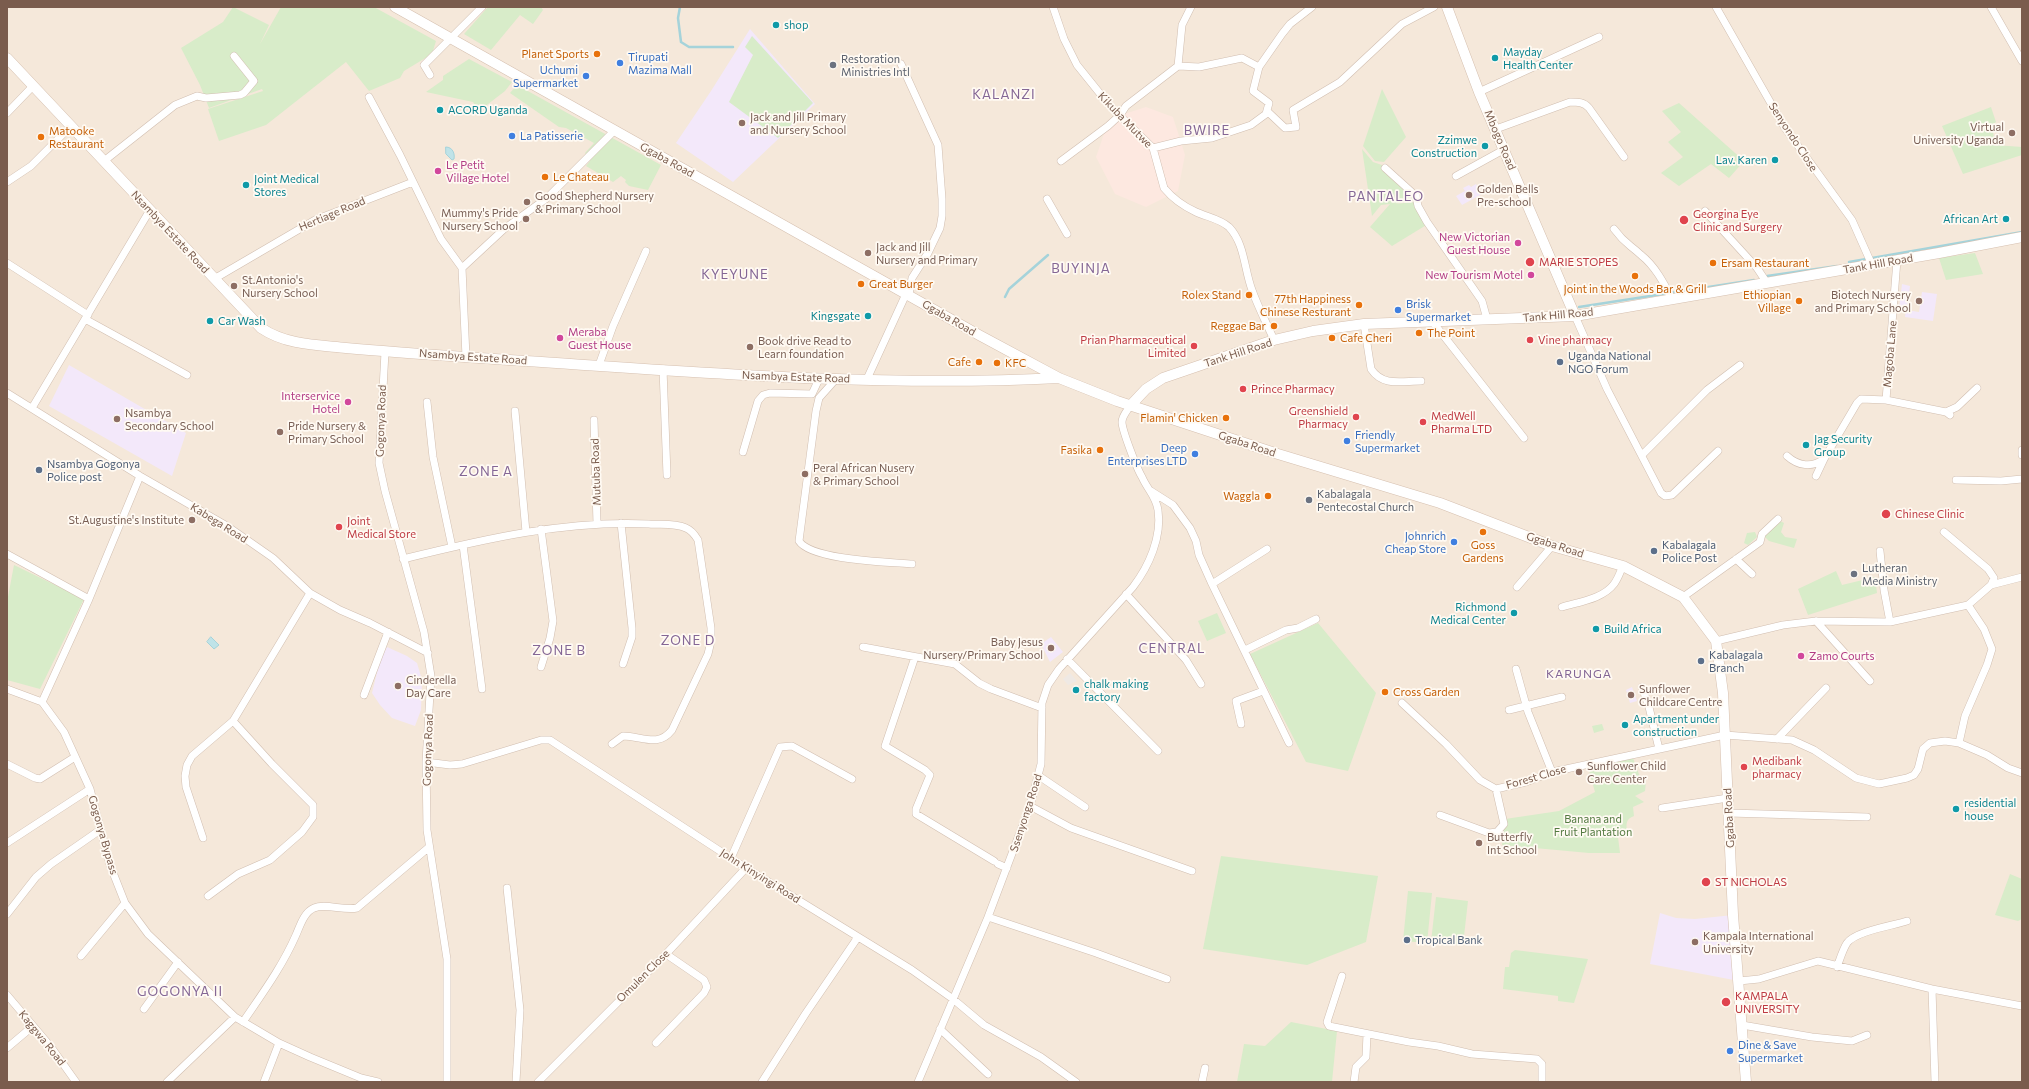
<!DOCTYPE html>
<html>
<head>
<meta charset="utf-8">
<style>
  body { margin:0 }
  #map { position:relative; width:2029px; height:1089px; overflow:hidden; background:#fdf6ec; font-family:Commissioner,sans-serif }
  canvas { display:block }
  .frame { position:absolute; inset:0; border:8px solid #7a5c4d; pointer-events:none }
</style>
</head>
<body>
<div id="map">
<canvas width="2029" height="1089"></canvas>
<div class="frame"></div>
</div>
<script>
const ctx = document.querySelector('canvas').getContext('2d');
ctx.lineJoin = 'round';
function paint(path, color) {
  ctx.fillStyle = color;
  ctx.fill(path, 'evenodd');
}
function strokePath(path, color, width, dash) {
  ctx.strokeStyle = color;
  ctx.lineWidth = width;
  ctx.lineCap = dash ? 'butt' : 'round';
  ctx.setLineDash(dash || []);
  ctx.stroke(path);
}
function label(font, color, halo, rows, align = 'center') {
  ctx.font = font + ' Commissioner,sans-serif';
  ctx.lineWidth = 3.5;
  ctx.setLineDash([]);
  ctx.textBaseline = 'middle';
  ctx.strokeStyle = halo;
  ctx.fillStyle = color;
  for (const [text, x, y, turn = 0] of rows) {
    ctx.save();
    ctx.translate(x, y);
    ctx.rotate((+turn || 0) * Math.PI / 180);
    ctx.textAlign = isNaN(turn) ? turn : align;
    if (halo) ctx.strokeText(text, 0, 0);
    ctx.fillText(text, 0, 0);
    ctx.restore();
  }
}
paint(new Path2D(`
  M7,7H2022V1082H7Z`), '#f5e8da');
paint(new Path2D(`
  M1146,107L1173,117L1185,155L1178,191L1146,207L1115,194L1096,157L1109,119Z`), '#fde8e0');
paint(new Path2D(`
  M1070,673L1077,681L1068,685L1063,679Z`), '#efe9e4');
paint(new Path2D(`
  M750,29L815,104L733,182L676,143L711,91Z
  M1476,184L1482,194L1462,205L1456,196L1465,191L1463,188L1469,185L1471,187Z
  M1902,284L1910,286L1907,309L1899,308Z
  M1922,292L1937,294L1933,321L1905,317L1906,310L1919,312Z
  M69,365L186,433L172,476L49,406Z
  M1051,637L1063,652L1050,662L1041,644Z
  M387,647L407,656L417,663L422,680L421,710L415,726L392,718L380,705L372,693L380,660Z
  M1632,687L1637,701L1630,703L1626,690Z
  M1660,913L1676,918L1695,919L1733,915L1739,981L1650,964Z`), '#f3e8fa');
paint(new Path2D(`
  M233,7L269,25L260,44L281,7H374L436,41L432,54L404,71L400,78L369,91L346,62L266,125L219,141L208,109L263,91L262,89L209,108L200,85L181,48L223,22Z
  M488,7H541L543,10L533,24L520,15L491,50L464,34Z
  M752,36L813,103L778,138L729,102L753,55L745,47Z
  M469,59L512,82L505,91L479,111L473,102L426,92L443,80V76Z
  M517,85L661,165L648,190L629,186L625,182L626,180L621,176L613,182L586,166L590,161L585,153L594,143L566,128L559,127L510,93Z
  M1382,89L1406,137L1384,162L1375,161L1363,146Z
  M1679,103L1744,161L1729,178L1711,164L1679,186L1661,173L1683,157L1668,142L1681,132L1662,111Z
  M1991,107L1996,122L1992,125L1995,145L2022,147V155L1963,174L1942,126Z
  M1362,149L1373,162L1382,165L1415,196L1414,200L1394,204L1414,202L1428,224L1392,246L1370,227L1390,204L1381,205L1372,216Z
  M1975,253L1983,274L1946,280L1939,258Z
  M1780,521L1784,523L1781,532L1785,537L1797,539L1794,548L1769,541L1764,536Z
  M1755,532L1757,537L1748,545L1744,543L1747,533Z
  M14,565L84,599L40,689L7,680V602Z
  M1836,571L1842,585L1875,577L1877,593L1808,615L1798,589Z
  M1217,613L1226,633L1207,641L1198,621Z
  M1318,623L1376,693L1348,771L1306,762L1250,654Z
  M1602,724L1604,730L1594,733L1592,726Z
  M1633,758L1640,777L1646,781L1645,791L1635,796L1644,802L1633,807L1634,816C1626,819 1626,823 1627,831L1621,833L1618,837L1620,853H1589L1502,845L1505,819L1559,811L1595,792L1588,767Z
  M1221,856L1378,876L1366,942L1307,965L1203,949Z
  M2010,874L2022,879V919L2018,921L1995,915Z
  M1408,891L1432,893L1427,943L1403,941Z
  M1436,897L1468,901L1463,945L1431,942Z
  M1515,950L1588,959L1574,1003L1558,1001V996L1503,989L1505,967H1509L1511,953Z
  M1291,1022L1337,1031L1332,1082H1237L1244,1044L1265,1046Z`), '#d8ecc9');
const water = new Path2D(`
  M446,147C453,147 455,154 454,159L452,160L446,154Z
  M211,637L219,645L214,649L207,642Z`);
paint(water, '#bfe3e8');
strokePath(water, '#a5d3da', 1);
strokePath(new Path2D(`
  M680,7L678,18L681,42L689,47H733
  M1849,262L2022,232
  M1767,276L1837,266
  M1005,297L1009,289L1048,255
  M1579,307L1754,280`), '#a5d3da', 2.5);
const street = new Path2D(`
  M1053,7L1064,39L1077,65L1110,106L1153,148L1164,188C1173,199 1183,206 1196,212C1207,217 1220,219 1229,227C1245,244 1244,269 1252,290C1258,307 1267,324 1274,340
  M1716,7L1785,128L1852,220L1872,265
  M1991,7L2022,61
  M901,64L938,145L942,199V216L940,228L928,253L912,278L909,295
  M1178,66L1199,67L1242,58L1259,67
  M430,75L424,65L482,7
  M1479,92L1599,37
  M369,97L400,155L441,239L462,268L466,357
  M1267,111L1285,128L1296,127L1293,110L1340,82L1402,24L1434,7
  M7,113L33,86
  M1496,129L1570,102C1578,102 1584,102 1589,108L1624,157
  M1153,148L1181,141L1212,138L1251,125L1266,114L1269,103L1253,91L1259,67L1282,34L1290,24L1312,7
  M104,161L175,105L197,96L206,98L240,95L244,93L254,81L234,56
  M1061,161L1108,126L1120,115L1126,106L1178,66L1182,25L1191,7
  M1385,168L1416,196L1418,206L1427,222L1482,301L1487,319
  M1456,176L1505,149
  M7,182L31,166L71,126
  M1047,199L1067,234
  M1705,211L1757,268L1767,283
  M1614,229C1625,244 1628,243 1641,255C1655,266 1664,283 1672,299
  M7,263L88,315
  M462,268L504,229L547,198L614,131
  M214,279L315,220L413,182
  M1575,316L1607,389L1661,493L1665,496L1672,495L1718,451
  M85,319L187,375
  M1432,321L1524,438
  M1364,324L1371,369C1383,387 1402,381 1421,381
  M385,352L379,463L385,491L424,632L431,676L426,762L427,830L447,959V1082
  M599,365L613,326L646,251
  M663,369L667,475
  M836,379L819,398L816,411L799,541C811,560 888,562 912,564
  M867,379L906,294
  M7,393L140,476L227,526L273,558L310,593L340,610L370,623L428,653
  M1886,400L1946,412L1950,415
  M427,402L433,457L452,547
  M32,408L150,210
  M515,411L526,532
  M1946,412L1957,407L1977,388
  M594,420L597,524
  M2022,450V455
  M743,452L758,401L763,395L770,393L812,394L819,379
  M1642,455L1707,390L1740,365
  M1787,456C1798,466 1812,468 1824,459L1857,403L1861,399L1886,400L1897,260
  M1816,476L1824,459
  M1956,480L2001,481L2022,479
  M1151,491L1173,505L1190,528L1196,541L1199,555L1212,584L1289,743
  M621,523L632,628V637L623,664
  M541,529L553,621L550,638L541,667
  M1944,532L1988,569L1994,578L1991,585
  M463,545L482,689
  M1880,551L1884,590L1890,622
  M7,554L89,599
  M403,559C484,539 566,520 649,524C661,525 675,523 686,528C691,530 695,535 698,540L711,628V641L708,654L672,730C658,748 642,736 623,736L612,744
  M1736,559L1752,574
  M1212,584L1267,549
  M1517,587L1552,546
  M1126,594L1186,660L1201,684
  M1683,597L1760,542L1762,534L1778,519
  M1562,607C1578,602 1603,599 1614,584C1618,579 1620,572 1623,566
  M1816,621L1870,681
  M1716,641L1783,625L1816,621L1890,622L1968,605L1991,585L2022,577
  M863,647L955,664L979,683L991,689L1042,708
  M1245,650L1286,630L1298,628L1316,619
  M915,657L885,746L925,770L930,775L916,809V814L994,861
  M1067,659L1158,751
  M1516,669L1528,712L1552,772
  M1642,687L1649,707L1659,749
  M7,689L42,702L64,732L90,789L110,865L125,903L148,934L235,1017L279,1043L310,1057L361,1078L378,1082
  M364,695L388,632
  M42,702L89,599L140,476
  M1402,703L1446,744L1480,780L1496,789L1526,782L1552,772L1725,735L1792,740L1814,750L1856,778L1879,784L1907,778L1914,775L1918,769L1923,749L1930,743L1945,741L1959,743L1987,755L2008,768L2022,773
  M1509,710L1562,697
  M1241,724L1236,701L1263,691
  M1777,739L1826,688
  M1959,743L1965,716L1987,665L1992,649L1984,629L1968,605
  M426,762L450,765L462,764L541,740H550L746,868L912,970L953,999L984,1025L1041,1057L1076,1082
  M7,764L35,778L40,779L75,757
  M1039,776L1085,807
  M1030,806L1071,828L1192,871
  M1662,808L1728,798
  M1729,813L1867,817
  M1440,815L1489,833L1497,832L1504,824L1496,789
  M203,838L186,787L185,776L187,765L192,756L233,721L310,593
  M7,843L90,789
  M731,858L780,747L792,746L852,779
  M998,864L1007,868
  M507,888L520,1010L516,1082
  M208,896L238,874L270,860L302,832L313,817V805L272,764L233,721
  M7,914L36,877L51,864L100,830
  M988,917L1096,953L1167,979
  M81,956L125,903
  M1837,967C1840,959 1843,949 1847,943C1856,931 1892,926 1907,921
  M1342,976L1327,1022L1329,1026L1409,1042L1438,1046L1472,1054L1537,1059L1542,1064V1082
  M1739,981L1759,979L1818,961L1932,989L2022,1006
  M1932,989L1935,1082
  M7,995L51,1047L76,1082
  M144,1009L178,962
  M243,1022C262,994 282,967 296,935C300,926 304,912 314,908C325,903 344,911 357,908L428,848
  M1742,1025L1812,1037L1852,1041L1867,1035
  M940,1029L988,1074
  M656,1043L704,993L707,987L704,980L666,954
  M7,1048L33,1026
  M167,1082L235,1017
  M264,1082L279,1043
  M538,1082L666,954L746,868
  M762,1082L806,1013L858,937
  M918,1082L988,917L1030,806L1041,764L1042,703L1048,685L1059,669L1133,587C1149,566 1162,537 1158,510C1156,496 1147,489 1142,477C1137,469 1122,430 1122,422C1122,416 1127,411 1130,406
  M1202,1082L1205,1068
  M1354,1082L1356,1067L1366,1057L1367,1034`);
const secondary = new Path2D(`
  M395,7L979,335L1059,378L1117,401L1278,454L1440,503L1552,546L1623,566L1683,597L1716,641L1723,693L1733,915L1746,1082
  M1447,7L1479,92L1575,316
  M7,58L261,328C286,345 317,345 346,348C390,352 435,355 479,358C672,370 866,388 1059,378
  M1130,406L1146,389L1163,378L1274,340L1313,331L1364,324L1575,316L1939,253L2022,237`);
strokePath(street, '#d1beb0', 8);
strokePath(secondary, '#d6c0b0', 11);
strokePath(street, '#fff', 7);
strokePath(secondary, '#fff', 10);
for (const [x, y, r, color] of [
  [776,25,4,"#0f9aa8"],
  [597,54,4,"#e8710a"],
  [1495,58,4,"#0f9aa8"],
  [620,63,4,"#3f7fe0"],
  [833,65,4,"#6b7280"],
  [586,76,4,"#3f7fe0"],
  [440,110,4,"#0f9aa8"],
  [742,123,4,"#8d6e63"],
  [2012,133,4,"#8d6e63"],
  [512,136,4,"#3f7fe0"],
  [41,137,4,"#e8710a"],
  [1485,146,4,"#0f9aa8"],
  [1775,160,4,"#0f9aa8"],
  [438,171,4,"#d1479c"],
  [545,177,4,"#e8710a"],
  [246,185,4,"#0f9aa8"],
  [1469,195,4,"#8d6e63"],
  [527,202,4,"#8d6e63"],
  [526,219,4,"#8d6e63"],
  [2006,219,4,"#0f9aa8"],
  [1684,220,5,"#e0444e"],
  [1518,243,4,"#d1479c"],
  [868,253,4,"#8d6e63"],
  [1530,262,5,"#e0444e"],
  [1713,263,4,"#e8710a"],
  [1531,275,4,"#d1479c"],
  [1635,276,4,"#e8710a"],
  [861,284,4,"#e8710a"],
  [234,286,4,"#8d6e63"],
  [1249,295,4,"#e8710a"],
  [1799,301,4,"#e8710a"],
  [1919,301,4,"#8d6e63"],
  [1359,305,4,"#e8710a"],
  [1398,310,4,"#3f7fe0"],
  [868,316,4,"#0f9aa8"],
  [210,321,4,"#0f9aa8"],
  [1274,326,4,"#e8710a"],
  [1419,333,4,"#e8710a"],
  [560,338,4,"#d1479c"],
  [1332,338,4,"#e8710a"],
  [1530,340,4,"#e0444e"],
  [1194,346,4,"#e0444e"],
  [750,347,4,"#8d6e63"],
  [979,362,4,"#e8710a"],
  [1560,362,4,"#5c6f8a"],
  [997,363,4,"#e8710a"],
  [1243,389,4,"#e0444e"],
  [348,402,4,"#d1479c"],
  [1356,417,4,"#e0444e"],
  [1226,418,4,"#e8710a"],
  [117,419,4,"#8d6e63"],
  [1423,422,4,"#e0444e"],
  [280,432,4,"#8d6e63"],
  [1347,441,4,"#3f7fe0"],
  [1806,445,4,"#0f9aa8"],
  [1100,450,4,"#e8710a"],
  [1195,454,4,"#3f7fe0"],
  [39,470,4,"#5c6f8a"],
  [805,474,4,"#8d6e63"],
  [1268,496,4,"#e8710a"],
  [1309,500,4,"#6b7280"],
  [1886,514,5,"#e0444e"],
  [192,520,4,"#8d6e63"],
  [339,527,4,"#e0444e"],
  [1483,532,4,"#e8710a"],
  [1454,542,4,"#3f7fe0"],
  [1654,551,4,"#5c6f8a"],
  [1854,574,4,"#6b7280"],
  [1514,613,4,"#0f9aa8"],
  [1596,629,4,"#0f9aa8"],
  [1051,648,4,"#8d6e63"],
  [1801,656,4,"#d1479c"],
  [1701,661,4,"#5c6f8a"],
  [398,686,4,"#8d6e63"],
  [1076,690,4,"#0f9aa8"],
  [1385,692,4,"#e8710a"],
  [1631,695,4,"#8d6e63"],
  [1625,725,4,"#0f9aa8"],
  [1744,767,4,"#e0444e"],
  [1579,772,4,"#8d6e63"],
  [1956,809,4,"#0f9aa8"],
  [1479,843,4,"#8d6e63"],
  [1706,882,5,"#e0444e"],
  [1407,940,4,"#5c6f8a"],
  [1695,942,4,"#8d6e63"],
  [1726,1002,5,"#e0444e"],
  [1730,1051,4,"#3f7fe0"]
]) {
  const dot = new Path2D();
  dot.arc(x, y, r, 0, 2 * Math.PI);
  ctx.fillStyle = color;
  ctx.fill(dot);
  strokePath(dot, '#fffaf3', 1.5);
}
label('11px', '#0d838f', '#fffaf3', [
  ["shop",784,25],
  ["Mayday",1503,52],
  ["Health Center",1503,65],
  ["ACORD Uganda",448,110],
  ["Zzimwe",1477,140,"right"],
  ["Construction",1477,153,"right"],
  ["Lav. Karen",1767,160,"right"],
  ["Joint Medical",254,179],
  ["Stores",254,192],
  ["African Art",1998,219,"right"],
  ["Kingsgate",860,316,"right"],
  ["Car Wash",218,321],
  ["Jag Security",1814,439],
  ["Group",1814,452],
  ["Richmond",1506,607,"right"],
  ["Medical Center",1506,620,"right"],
  ["Build Africa",1604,629],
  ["chalk making",1084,684],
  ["factory",1084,697],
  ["Apartment under",1633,719],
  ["construction",1633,732],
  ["residential",1964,803],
  ["house",1964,816]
], 'left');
label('11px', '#c56008', '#fffaf3', [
  ["Planet Sports",589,54],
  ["Matooke",49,131,"left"],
  ["Restaurant",49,144,"left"],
  ["Le Chateau",553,177,"left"],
  ["Ersam Restaurant",1721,263,"left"],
  ["Great Burger",869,284,"left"],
  ["Joint in the Woods Bar & Grill",1635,289,"center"],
  ["Rolex Stand",1241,295],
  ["Ethiopian",1791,295],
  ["Village",1791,308],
  ["77th Happiness",1351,299],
  ["Chinese Resturant",1351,312],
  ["Reggae Bar",1266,326],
  ["The Point",1427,333,"left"],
  ["Cafe Cheri",1340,338,"left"],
  ["Cafe",971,362],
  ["KFC",1005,363,"left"],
  ["Flamin' Chicken",1218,418],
  ["Fasika",1092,450],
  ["Waggla",1260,496],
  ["Goss",1483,545,"center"],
  ["Gardens",1483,558,"center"],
  ["Cross Garden",1393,692,"left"]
], 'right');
label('11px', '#366cbe', '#fffaf3', [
  ["Tirupati",628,57],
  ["Mazima Mall",628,70],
  ["Uchumi",578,70,"right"],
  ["Supermarket",578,83,"right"],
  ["La Patisserie",520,136],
  ["Brisk",1406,304],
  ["Supermarket",1406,317],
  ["Friendly",1355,435],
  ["Supermarket",1355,448],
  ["Deep",1187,448,"right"],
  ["Enterprises LTD",1187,461,"right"],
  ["Johnrich",1446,536,"right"],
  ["Cheap Store",1446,549,"right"],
  ["Dine & Save",1738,1045],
  ["Supermarket",1738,1058]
], 'left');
label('11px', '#5b616d', '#fffaf3', [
  ["Restoration",841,59],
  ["Ministries Intl",841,72],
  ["Kabalagala",1317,494],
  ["Pentecostal Church",1317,507],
  ["Lutheran",1862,568],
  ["Media Ministry",1862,581]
], 'left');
label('11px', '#785e54', '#fffaf3', [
  ["Jack and Jill Primary",750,117],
  ["and Nursery School",750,130],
  ["Virtual",2004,127,"right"],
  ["University Uganda",2004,140,"right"],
  ["Golden Bells",1477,189],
  ["Pre-school",1477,202],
  ["Good Shepherd Nursery",535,196],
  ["& Primary School",535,209],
  ["Mummy's Pride",518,213,"right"],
  ["Nursery School",518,226,"right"],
  ["Jack and Jill",876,247],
  ["Nursery and Primary",876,260],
  ["St.Antonio's",242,280],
  ["Nursery School",242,293],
  ["Biotech Nursery",1911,295,"right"],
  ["and Primary School",1911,308,"right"],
  ["Book drive Read to",758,341],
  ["Learn foundation",758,354],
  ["Nsambya",125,413],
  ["Secondary School",125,426],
  ["Pride Nursery &",288,426],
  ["Primary School",288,439],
  ["Peral African Nusery",813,468],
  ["& Primary School",813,481],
  ["St.Augustine's Institute",184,520,"right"],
  ["Baby Jesus",1043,642,"right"],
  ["Nursery/Primary School",1043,655,"right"],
  ["Cinderella",406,680],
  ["Day Care",406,693],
  ["Sunflower",1639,689],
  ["Childcare Centre",1639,702],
  ["Sunflower Child",1587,766],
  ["Care Center",1587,779],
  ["Butterfly",1487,837],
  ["Int School",1487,850],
  ["Kampala International",1703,936],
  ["University",1703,949]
], 'left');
label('11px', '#7a5c4d', '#fffaf3', [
  ["Kikuba Mutwe",1125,120,46],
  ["Senyondo Close",1793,137,57],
  ["Mbogo Road",1500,140,67],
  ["Ggaba Road",667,160,29],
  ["Hertiage Road",332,214,-23],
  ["Nsambya Estate Road",170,232,47],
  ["Tank Hill Road",1878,264,-10],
  ["Tank Hill Road",1558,315,-5],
  ["Ggaba Road",949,318,30],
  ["Tank Hill Road",1238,353,-18],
  ["Magoba Lane",1890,354,-85],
  ["Nsambya Estate Road",473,357,4],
  ["Nsambya Estate Road",796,377,2],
  ["Gogonya Road",381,421,-88],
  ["Ggaba Road",1247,444,18],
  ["Mutuba Road",596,472,-92],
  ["Kabega Road",219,523,32],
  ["Ggaba Road",1555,545,18],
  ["Gogonya Road",428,750,-88],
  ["Forest Close",1536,777,-16],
  ["Ssenyonga Road",1026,813,-72],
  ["Ggaba Road",1729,818,-93],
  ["Gogonya Bypass",103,835,74],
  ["John Kinyingi Road",760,876,32],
  ["Omulen Close",643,976,-45],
  ["Kaggwa Road",42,1038,51]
]);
label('11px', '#b23c85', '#fffaf3', [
  ["Le Petit",446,165],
  ["Village Hotel",446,178],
  ["New Victorian",1510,237,"right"],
  ["Guest House",1510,250,"right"],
  ["New Tourism Motel",1523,275,"right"],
  ["Meraba",568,332],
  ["Guest House",568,345],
  ["Interservice",340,396,"right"],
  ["Hotel",340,409,"right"],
  ["Zamo Courts",1809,656]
], 'left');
label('11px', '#be3a42', '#fffaf3', [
  ["Georgina Eye",1693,214],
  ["Clinic and Surgery",1693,227],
  ["MARIE STOPES",1539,262],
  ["Prian Pharmaceutical",1186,340,"right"],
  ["Limited",1186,353,"right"],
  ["Vine pharmacy",1538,340],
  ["Prince Pharmacy",1251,389],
  ["Greenshield",1348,411,"right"],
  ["Pharmacy",1348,424,"right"],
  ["MedWell",1431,416],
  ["Pharma LTD",1431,429],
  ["Chinese Clinic",1895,514],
  ["Joint",347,521],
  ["Medical Store",347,534],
  ["Medibank",1752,761],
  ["pharmacy",1752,774],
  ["ST NICHOLAS",1715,882],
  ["KAMPALA",1735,996],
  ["UNIVERSITY",1735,1009]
], 'left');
label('11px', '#4e5e75', '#fffaf3', [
  ["Uganda National",1568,356],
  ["NGO Forum",1568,369],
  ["Nsambya Gogonya",47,464],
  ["Police post",47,477],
  ["Kabalagala",1662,545],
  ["Police Post",1662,558],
  ["Kabalagala",1709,655],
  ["Branch",1709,668],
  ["Tropical Bank",1415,940]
], 'left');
label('11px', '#537a41', '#fffaf3', [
  ["Banana and",1593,819],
  ["Fruit Plantation",1593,832]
]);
ctx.letterSpacing = '1px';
label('12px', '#846695', '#fffaf3', [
  ["KARUNGA",1579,674]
]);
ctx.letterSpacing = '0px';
ctx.letterSpacing = '1px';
label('13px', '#846695', '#fffaf3', [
  ["KALANZI",1004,95],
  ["BWIRE",1207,131],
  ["PANTALEO",1386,197],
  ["BUYINJA",1081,269],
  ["KYEYUNE",735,275],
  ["ZONE A",486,472],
  ["ZONE D",688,641],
  ["CENTRAL",1172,649],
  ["ZONE B",559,651],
  ["GOGONYA II",180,992]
]);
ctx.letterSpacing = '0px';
</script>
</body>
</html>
